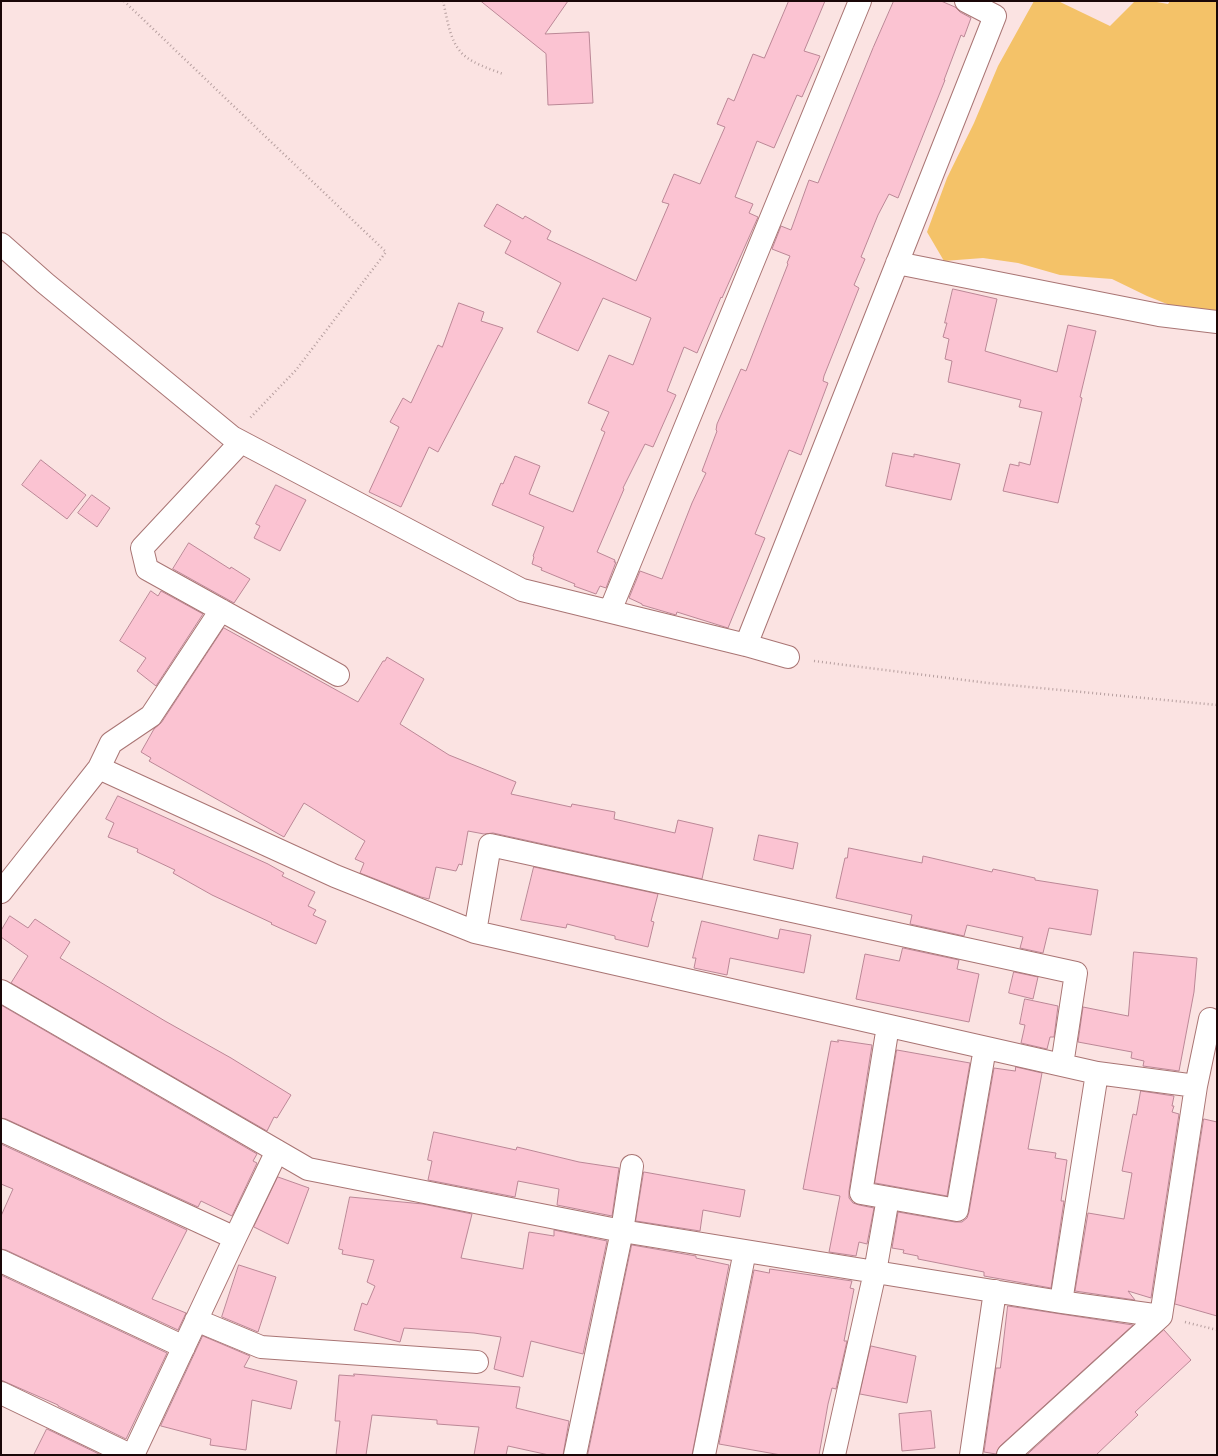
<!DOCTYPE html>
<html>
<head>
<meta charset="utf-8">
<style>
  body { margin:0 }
  #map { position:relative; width:1218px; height:1456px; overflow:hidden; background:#fbe3e2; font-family:Commissioner,sans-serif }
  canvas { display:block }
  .frame { position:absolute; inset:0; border:2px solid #1a0708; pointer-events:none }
</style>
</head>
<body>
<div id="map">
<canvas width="1218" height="1456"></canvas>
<div class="frame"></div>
</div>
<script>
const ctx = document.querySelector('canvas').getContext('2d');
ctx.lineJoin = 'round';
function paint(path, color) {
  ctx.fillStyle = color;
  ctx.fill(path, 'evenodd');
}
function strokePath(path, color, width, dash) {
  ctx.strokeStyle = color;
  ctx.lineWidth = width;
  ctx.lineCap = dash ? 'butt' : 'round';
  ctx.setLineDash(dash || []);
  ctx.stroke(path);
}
paint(new Path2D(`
  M1034,1H1058L1110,26L1135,1H1151L1168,4L1170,1H1217V313L1192,314L1147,296L1112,279L1060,275L1018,263L983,258L944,261L927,232L947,178L974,123L998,66Z`), '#f4c268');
const building = new Path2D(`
  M481,1H568L545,34L589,32L593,103L548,105L546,54Z
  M789,1H825L804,51L820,56L802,97L797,95L774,148L757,141L735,197L753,204L749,213L758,217L722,298L721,297L697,353L684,347L667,391L676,395L653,447L645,444L623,488L624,489L597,552L615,560L614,562H616L606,588L600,586L596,594L574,586L575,584L541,570L542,568L532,564L534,557L533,556L544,527L492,505L501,483L503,484L515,456L540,466L529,494L573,512L605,432L601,430L609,412L588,403L609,355L633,365L651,318L603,298L578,351L537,332L561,283L505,253L511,241L484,226L497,204L523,219L525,216L551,231L547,239L636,281L669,204L662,202L674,174L700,184L725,127L717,124L728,98L734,101L753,54L764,58Z
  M894,1H941L955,7L960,12L971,18L964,37L961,35L944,80H945L898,198L889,194L878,215L861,257L865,259L854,285L859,288L824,376L823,381L828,383L801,455L789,450L755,534L765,538L728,628L677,612L676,615L642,605V604L629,598L640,571L662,579L692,503L706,473L702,471L717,431L716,430L717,424L741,369L746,371L788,264L787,263L790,256L772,249L781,226L791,230L809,180L818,183L873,48Z
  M953,289L997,299L985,351L1057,372L1068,325L1096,331L1080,397L1082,398L1058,503L1003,491L1010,464L1019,466V462L1030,465L1042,412L1019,407L1021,400L948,382L952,361L945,359L949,339L943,337L947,323H945Z
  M459,303L484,312L481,321L503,328L438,452L429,447L401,507L369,492L399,427L390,422L403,398L411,403L438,345L442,347Z
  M893,453L914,457V454L960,464L951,500L886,486Z
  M41,460L86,495L67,519L22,485Z
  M276,485L306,500L280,551L254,538L260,526L256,524Z
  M92,495L110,508L97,527L78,513Z
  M189,543L230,569L231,567L250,579L234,603L173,569Z
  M151,591L158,596L161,591L203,614L156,686L137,671L146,658L120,641Z
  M224,628L358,702L383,661H385L387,657L424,679L400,724L449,755L516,782L511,794L571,807L572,804L615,812L614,819L675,833L678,820L713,828L702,879L493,833L484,834L468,831L462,865L459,864L456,871L436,867L429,899L421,897L360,873L364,863L355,859L365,841L304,803L284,837L149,761L151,758L141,752L154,729L161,723Z
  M118,796L268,864L284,873L282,876L315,892L308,906L316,910L313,915L326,921L316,944L282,929L271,924L272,923L212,895L173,873L175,870L137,852L138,849L108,837L114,823L106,819Z
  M759,835L798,843L793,869L754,860Z
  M849,848L922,863L923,856L992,872L993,869L1035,878V880L1098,890L1091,935L1049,928L1043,953L1020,948L1023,937L967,925L964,936L910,924L912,915L836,898L845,858H847Z
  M534,867L658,894L651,921L654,922L648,947L615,939V936L567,924L566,928L521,920Z
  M10,916L28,928L35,919L70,942L60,958L165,1021L231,1058L291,1095L277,1118L274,1117L267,1131L11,983L28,956L1,937V931Z
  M702,921L778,939L780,929L811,935L804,973L730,958L727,975L694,968L696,958H693Z
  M903,948L959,960L957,969L979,974L969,1022L856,999L865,954L899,961Z
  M1134,952L1197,958L1194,992L1179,1071L1143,1066L1144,1061L1131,1058L1132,1052L1078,1042L1083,1007L1128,1016Z
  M1014,972L1038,977L1033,999L1009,993Z
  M1025,999L1058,1006L1054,1037H1050L1047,1049L1021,1043L1025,1025L1020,1024Z
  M1,1005L257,1154L253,1161L257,1163L232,1216L201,1201L198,1207L6,1119L1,1118Z
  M838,1040L872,1045L849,1191V1198L853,1203L859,1205L874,1208L867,1244L859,1242L856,1256L829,1252L840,1196L803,1189L831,1041L838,1042Z
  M897,1050L970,1063L947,1196L875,1183Z
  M1016,1067L1042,1073L1028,1149L1056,1153L1055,1158L1067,1160L1061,1201H1064L1051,1288L984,1276V1272L918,1259V1256L903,1253L904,1250L892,1248L898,1212L955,1222H962L967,1218L969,1212L994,1068L1015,1071Z
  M1141,1091L1174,1096L1172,1106H1174L1172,1112L1179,1114L1151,1298L1128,1291L1135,1300L1075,1291L1088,1213L1124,1219L1132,1173L1122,1171L1133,1114L1136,1115Z
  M1204,1119L1217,1122V1316L1175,1304Z
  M434,1132L516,1150L517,1147L579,1162L619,1168L612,1216L557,1205L559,1189L518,1181L515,1197L428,1180L432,1161L428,1160Z
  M1,1144L187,1230L152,1299L186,1313L178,1330L6,1250L1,1249V1216L13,1189L1,1184Z
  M644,1172L745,1190L740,1217L703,1210L700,1231L636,1221Z
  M278,1177L309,1188L288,1244L254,1227Z
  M350,1197L423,1204L472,1214L461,1258L523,1269L529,1232L554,1236V1230L607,1241L583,1354L531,1341L523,1377L494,1369L501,1337L474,1333L404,1328L400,1342L354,1330L362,1303L367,1305L375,1286L367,1282L374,1260L342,1254L343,1250L339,1249Z
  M632,1245L696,1256V1258L729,1265L692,1455H588Z
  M239,1265L276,1277L258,1332L222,1317Z
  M770,1269L852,1281L850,1288L854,1289L844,1341H847L836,1389L832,1388L828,1404L819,1455H781L719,1444L754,1270L769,1273Z
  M1,1275L167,1353L126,1439L58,1406V1405L1,1380Z
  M1008,1306L1133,1325L1000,1446L996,1454L984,1452L996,1368H1000Z
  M1164,1330L1191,1360L1135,1412L1138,1415L1096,1455H1027Z
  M203,1336L250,1356L244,1367L297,1381L291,1409L252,1400L246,1450L210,1445L211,1439L161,1426Z
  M871,1346L916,1356L907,1403L860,1394Z
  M354,1374L520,1387L516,1408L569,1421L563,1455H549L508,1446L506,1455H474L479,1427L437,1424V1420L372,1415L366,1455H336L340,1421H335L339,1375L354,1376Z
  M931,1411L935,1448L902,1451L899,1414Z
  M47,1429L101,1455H34Z`);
paint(building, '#fbc3d2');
strokePath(building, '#bb8796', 1);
const minor = new Path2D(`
  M1,244L45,283L232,437L522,590L746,645L788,657
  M897,263L1159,315L1217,322
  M241,442L142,548L147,569L338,675
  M221,610L151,716L111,743L99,768L335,876L475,932L1097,1073L1196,1086
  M610,611L860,1
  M746,645L995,16L966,1
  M1,892L99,768
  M475,932L490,845L1076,973L1062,1065
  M1,991L308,1169L622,1231L1061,1302L1161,1316
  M888,1026L861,1193L957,1210L985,1048
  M1,1130L235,1238
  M1,1261L184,1347
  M1061,1302L1097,1073
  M196,1320L261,1347L477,1362
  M1,1393L130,1455
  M133,1455L235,1238L277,1151
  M575,1455L622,1231L632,1166
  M704,1455L745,1251
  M834,1455L875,1272L888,1198
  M971,1455L995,1291
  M1008,1455L1161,1316L1196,1086L1210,1019`);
strokePath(minor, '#a97574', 24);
strokePath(new Path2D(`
  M124,1L386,252L296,370L250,418
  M443,1C447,17 449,38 460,51C468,62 490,69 503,74
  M814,661L988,683L1217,705
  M1185,1322L1217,1330`), '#b69f9f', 2.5, [1, 3]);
strokePath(minor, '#fff', 22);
</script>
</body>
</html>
